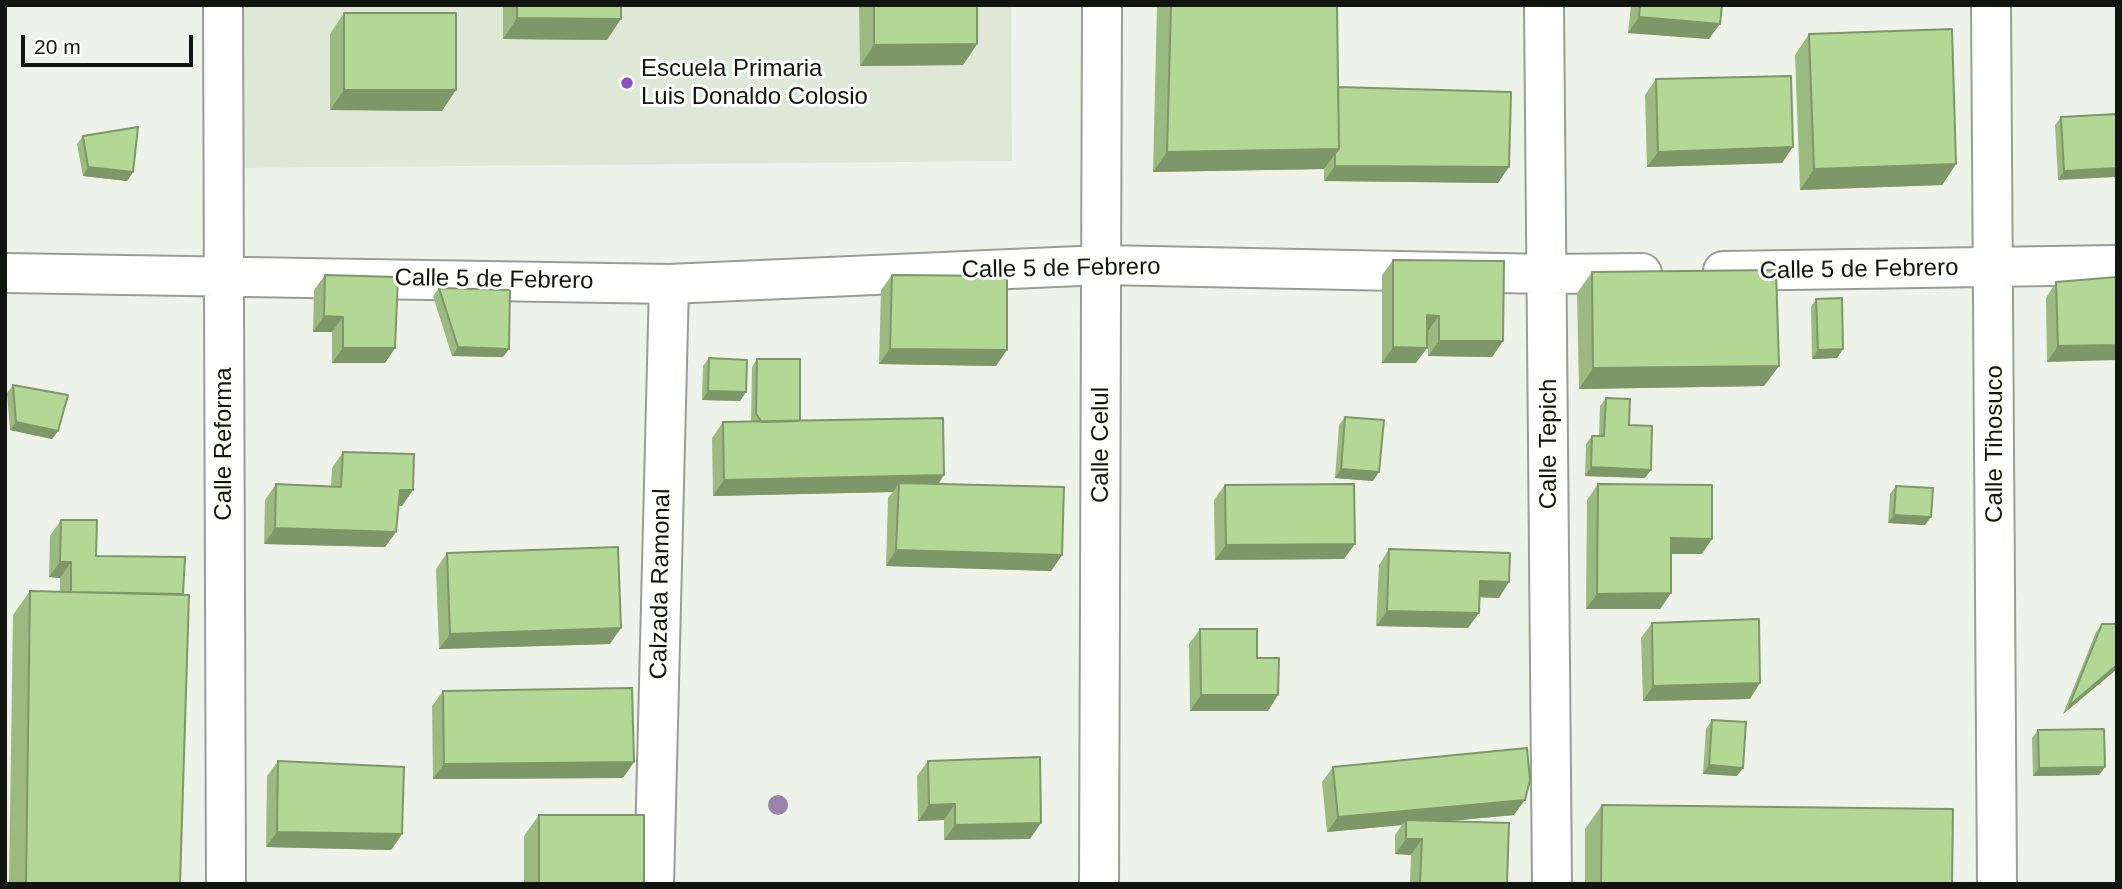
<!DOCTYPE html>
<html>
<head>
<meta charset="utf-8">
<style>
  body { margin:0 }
  #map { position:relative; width:2122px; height:889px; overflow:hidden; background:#edf3e9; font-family:Helvetica,sans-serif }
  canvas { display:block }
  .frame { position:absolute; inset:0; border:7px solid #121410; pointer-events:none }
  .scale { position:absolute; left:21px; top:35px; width:172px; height:32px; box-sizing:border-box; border:4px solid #121410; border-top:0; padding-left:9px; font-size:21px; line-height:24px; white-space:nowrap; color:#121410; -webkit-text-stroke:5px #fdfffb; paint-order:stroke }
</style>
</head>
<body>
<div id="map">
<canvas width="2122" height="889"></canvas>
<div class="frame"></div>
<div class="scale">20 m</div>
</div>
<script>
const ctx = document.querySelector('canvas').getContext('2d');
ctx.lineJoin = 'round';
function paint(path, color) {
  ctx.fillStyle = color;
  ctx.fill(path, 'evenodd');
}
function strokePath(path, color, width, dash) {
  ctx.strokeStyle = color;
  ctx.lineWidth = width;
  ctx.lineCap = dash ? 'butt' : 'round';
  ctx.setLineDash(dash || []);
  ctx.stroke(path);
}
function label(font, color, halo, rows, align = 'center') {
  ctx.font = font + ' Helvetica,sans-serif';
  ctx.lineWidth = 6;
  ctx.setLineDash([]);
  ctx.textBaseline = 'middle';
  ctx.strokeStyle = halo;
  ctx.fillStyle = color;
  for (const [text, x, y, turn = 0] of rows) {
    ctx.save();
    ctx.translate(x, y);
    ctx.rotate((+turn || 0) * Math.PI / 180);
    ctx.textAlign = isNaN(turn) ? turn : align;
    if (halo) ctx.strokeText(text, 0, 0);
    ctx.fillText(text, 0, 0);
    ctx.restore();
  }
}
paint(new Path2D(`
  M242,5H1011L1012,161L243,168Z`), '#dee8d7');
const street = new Path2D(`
  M223,5L226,884
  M1544,5L1552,884
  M1991,5L1997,884
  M1723,271L2117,265
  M5,273L669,284L1102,265L1548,274L1642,273
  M654,884L669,284
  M1099,884L1102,5`);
strokePath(street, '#999e95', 42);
strokePath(street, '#fff', 38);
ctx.fillStyle = '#9884aa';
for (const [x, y] of [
  [778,805]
]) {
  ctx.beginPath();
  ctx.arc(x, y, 10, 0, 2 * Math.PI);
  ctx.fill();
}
paint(new Path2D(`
  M503,5H621L607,40L503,39Z
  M859,5H977V44L963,65L860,66Z
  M1157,5H1337L1338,87L1498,183L1324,181V169L1153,172Z
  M1631,5H1722L1709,39L1628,33Z
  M344,13L442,111L330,110V34Z
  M1809,34L1956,164L1942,185L1800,190L1795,55Z
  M1656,79L1782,163L1647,167L1645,95Z
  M2117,114L2058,180L2055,125L2061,117Z
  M83,136L133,172L127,181L83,176L77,144Z
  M1393,260L1503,341L1492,357L1428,356V331H1427L1416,363H1382V275Z
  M1592,272L1779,366L1764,386L1579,389L1577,293Z
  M325,275L395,348L385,363H332V332H313L314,290Z
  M892,275L996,366L879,364L881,290Z
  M2117,277L2047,362L2046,298L2056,282Z
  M439,288L503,357L452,356L433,296Z
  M1816,299L1843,349L1837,358L1812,359L1811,307Z
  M709,358L746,392L740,401L702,400L703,366Z
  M757,359L800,421L939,484L1062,555L1051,571L886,566L888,498L893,492L713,496L712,438L723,422H751L752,367Z
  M13,385L58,431L52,439L10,430L7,393Z
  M1606,398L1629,425L1645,478L1585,476L1586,444L1592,436H1599L1600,406Z
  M1345,417L1373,481L1335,478L1339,425Z
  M343,452L402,506L398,505L396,532L385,547L264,544L265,500L276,484L331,486L332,468Z
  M1598,484L1702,554H1671V593L1660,609H1586L1587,500Z
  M1225,485L1344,559L1215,560L1214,500Z
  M1896,486L1925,525L1888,523L1890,494Z
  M61,520L96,556L183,594L180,884H9L13,615L30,591L60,592V578L49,577L50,536Z
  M1389,549L1499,598L1480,597L1468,628L1376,626L1379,565Z
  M447,553L610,644L439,649L436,569Z
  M1652,623L1750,699L1643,701L1641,638Z
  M2102,624L2117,669L2063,714L2096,632Z
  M1200,629L1257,658L1268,711H1190L1189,644Z
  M443,691L623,778L433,779L432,706Z
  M1712,720L1737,776L1703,774L1706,729Z
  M2038,730L2105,767L2099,775L2033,776L2032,738Z
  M278,761L402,834L391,850L266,847L267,776Z
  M928,761L1030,839L944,840V820L918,821L917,776Z
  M1333,767L1514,815L1449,821L1507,884H1410L1411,855L1395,854V835L1402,825L1327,832L1322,782Z
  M1602,805L1952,884H1585V829Z
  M539,815L644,884H456L457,883H524V836Z`), '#9aba80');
paint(new Path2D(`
  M1639,17L1720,24L1709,39L1628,33Z
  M517,18L621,19L607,40L503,39Z
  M977,44L963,65L860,66L874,45Z
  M344,90H456L442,111L330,110Z
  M1793,147L1782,163L1647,167L1658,152Z
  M1339,149L1324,169L1153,172L1167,152Z
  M1956,164L1942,185L1800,190L1814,169Z
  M1335,166L1509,167L1498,183L1324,181Z
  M88,167L133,172L127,181L83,176Z
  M2117,168V177L2058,180L2064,171Z
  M1427,315L1439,316L1428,331H1416Z
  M324,316L343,317L332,332H313Z
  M1439,341H1503L1492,357L1428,356Z
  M2117,345V360L2047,362L2058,346Z
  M458,347L509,349L503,357L452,356Z
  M1393,347L1427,348L1416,363H1382Z
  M343,348H395L385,363H332Z
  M890,349L1007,350L996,366L879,364Z
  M1843,349L1837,358L1812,359L1818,350Z
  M1779,366L1764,386L1579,389L1593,368Z
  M708,391L746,392L740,401L702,400Z
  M16,422L58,431L52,439L10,430Z
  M1591,467L1651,470L1645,478L1585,476Z
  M1341,469L1379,472L1373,481L1335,478Z
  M944,475L934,491L899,483L893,492L713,496L724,480Z
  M400,490H413L402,506L389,505Z
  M1894,515L1931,517L1925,525L1888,523Z
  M275,528L396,532L385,547L264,544Z
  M1671,538L1712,539L1702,554H1660Z
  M1355,544L1344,559L1215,560L1226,545Z
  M896,550L1062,555L1051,571L886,566Z
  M60,562H71L60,578L49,577Z
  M1480,581L1509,582L1499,598L1469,597Z
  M1671,593L1660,609H1586L1597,594Z
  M1387,611L1479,613L1468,628L1376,626Z
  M621,628L610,644L439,649L450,634Z
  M2117,665V669L2063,714L2069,706Z
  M1760,683L1750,699L1643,701L1653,686Z
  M1201,695H1278L1268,711H1190Z
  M634,762L623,778L433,779L444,764Z
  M1709,765L1743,768L1737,776L1703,774Z
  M2105,767L2099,775L2033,776L2039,768Z
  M1525,800L1514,815L1406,825V820L1402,825L1327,832L1338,817Z
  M955,804L944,820L918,821L929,805Z
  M1041,823L1030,839L944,840L955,825Z
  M277,832L402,834L391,850L266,847Z
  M1406,839H1422L1411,855L1395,854Z`), '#7d9768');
const building = new Path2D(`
  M517,5H621V19L517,18Z
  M874,5H977V44L874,45Z
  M1171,5H1337L1339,149L1167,152Z
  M1640,5H1722L1720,24L1639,17Z
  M344,13H456V90H344Z
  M1952,29L1956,164L1814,169L1809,34Z
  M1791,76L1793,147L1658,152L1656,79Z
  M1338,87L1511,92L1509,167L1335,166V154L1339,149Z
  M2117,114V168L2064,171L2061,117Z
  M138,127L133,172L88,167L83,136Z
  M1393,260L1504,261L1503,341H1439V316L1427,315V348L1393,347Z
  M1776,270L1779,366L1593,368L1592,272Z
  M325,275L398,277L395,348H343V317L324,316Z
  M892,275L1007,276V350L890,349Z
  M2117,277V345L2058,346L2056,282Z
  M439,288L510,290L509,349L458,347Z
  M1842,298L1843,349L1818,350L1816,299Z
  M709,358L747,360L746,392L708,391Z
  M757,359H800V421L762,422L756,414Z
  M13,385L68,395L58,431L16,422Z
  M1606,398L1630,399L1629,425L1652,426L1651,470L1591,467L1592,436H1604Z
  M1345,417L1384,420L1379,472L1341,469Z
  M943,418L944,475L724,480L723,422Z
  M343,452L414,454L413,490H400L396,532L275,528L276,484L341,487Z
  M899,483L1064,487L1062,555L896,550Z
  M1354,484L1355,544L1226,545L1225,485Z
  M1598,484L1712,485V539L1671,538V593L1597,594Z
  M1896,486L1933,488L1931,517L1894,515Z
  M61,520H97L96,556L185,557L183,594L71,592V562H60Z
  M618,547L621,628L450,634L447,553Z
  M1389,549L1510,553L1509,582L1480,581L1479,613L1387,611Z
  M30,591L189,595L180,884H26Z
  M1759,619L1760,683L1653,686L1652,623Z
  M2102,624H2117V665L2069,706Z
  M1200,629H1257V658H1279L1278,695H1201Z
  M632,688L634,762L444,764L443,691Z
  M1712,720L1746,722L1743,768L1709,765Z
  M2104,729L2105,767L2039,768L2038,730Z
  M1527,748L1530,780L1525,800L1338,817L1333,767Z
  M1040,757L1041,823L955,825V804L929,805L928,761Z
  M278,761L404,767L402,834L277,832Z
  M1602,805L1953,809L1952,884H1601Z
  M539,815H644V884H457V883H539Z
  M1406,820L1509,823L1507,884H1420L1422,839H1406Z`);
paint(building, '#b3d895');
strokePath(building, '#7d9768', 2);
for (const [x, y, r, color] of [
  [627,83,7,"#8e4fc5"]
]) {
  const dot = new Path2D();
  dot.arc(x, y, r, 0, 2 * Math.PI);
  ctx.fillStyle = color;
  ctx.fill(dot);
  strokePath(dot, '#fdfffb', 2.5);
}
label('24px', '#121410', '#fdfffb', [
  ["Escuela Primaria",641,69],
  ["Luis Donaldo Colosio",641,97]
], 'left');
label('24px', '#121410', '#fdfffb', [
  ["Calle 5 de Febrero",1061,269,-1],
  ["Calle 5 de Febrero",1859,270,-1],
  ["Calle 5 de Febrero",494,280,1],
  ["Calle Reforma",224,444,-90],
  ["Calle Tepich",1549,444,-90],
  ["Calle Tihosuco",1995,444,-90],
  ["Calle Celul",1101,445,-90],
  ["Calzada Ramonal",661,584,-89]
]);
</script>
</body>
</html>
